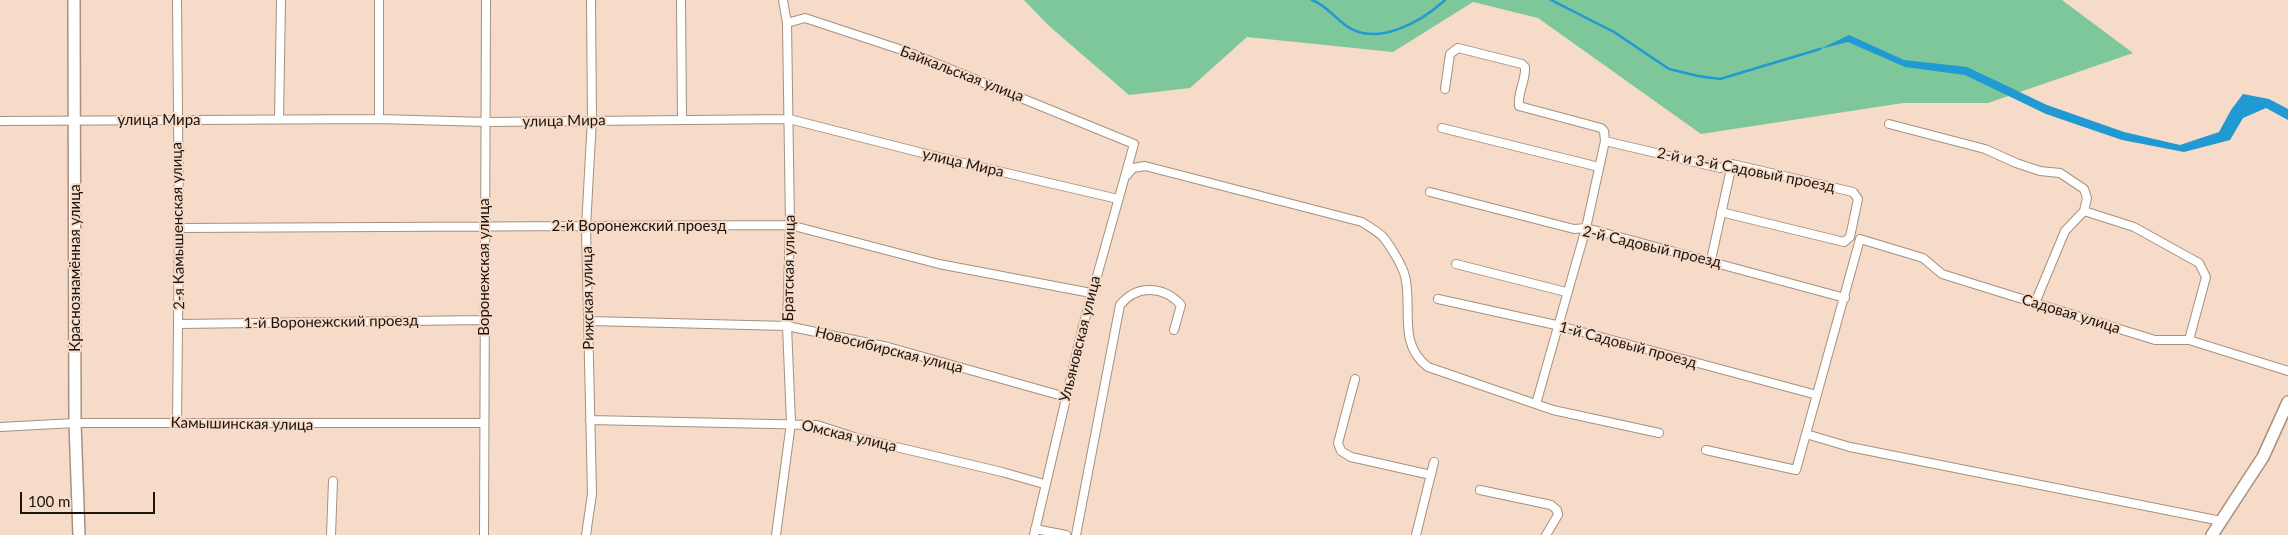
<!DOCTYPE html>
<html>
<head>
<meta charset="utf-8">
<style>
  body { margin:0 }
  #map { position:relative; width:2288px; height:535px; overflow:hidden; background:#f5dbc8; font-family:Lato,sans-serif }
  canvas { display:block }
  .scale { position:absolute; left:20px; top:492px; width:135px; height:22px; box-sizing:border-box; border:2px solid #1c130c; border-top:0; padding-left:6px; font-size:15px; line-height:18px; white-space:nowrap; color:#1c130c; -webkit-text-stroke:4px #f5dbc8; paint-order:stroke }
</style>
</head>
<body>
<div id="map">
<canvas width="2288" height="535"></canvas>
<div class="scale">100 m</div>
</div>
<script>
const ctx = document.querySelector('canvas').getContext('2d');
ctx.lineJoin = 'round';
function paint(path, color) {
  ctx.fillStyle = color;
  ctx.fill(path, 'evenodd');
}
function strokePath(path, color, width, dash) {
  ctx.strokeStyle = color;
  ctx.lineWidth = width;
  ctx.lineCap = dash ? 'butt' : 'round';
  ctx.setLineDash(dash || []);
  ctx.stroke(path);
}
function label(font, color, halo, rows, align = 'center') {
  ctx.font = font + ' Lato,sans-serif';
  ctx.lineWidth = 4;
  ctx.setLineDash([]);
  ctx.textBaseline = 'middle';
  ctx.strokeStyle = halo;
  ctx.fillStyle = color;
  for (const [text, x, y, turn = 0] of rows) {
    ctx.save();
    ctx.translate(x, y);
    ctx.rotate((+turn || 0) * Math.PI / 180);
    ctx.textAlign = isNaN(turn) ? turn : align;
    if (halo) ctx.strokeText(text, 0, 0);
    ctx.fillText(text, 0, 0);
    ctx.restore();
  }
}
paint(new Path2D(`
  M1024,0H2062L2133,53L1988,103H1903L1701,134L1538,18L1473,2L1393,52L1247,37L1190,88L1129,95L1048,25Z`), '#7dc79a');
paint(new Path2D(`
  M1849,35L1904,60L1967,67L2047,105L2124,132L2180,145L2219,132L2231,110L2243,94L2269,99L2288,109V120L2266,108L2243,118L2230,140L2184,152L2122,140L2046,114L1965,75L1905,67L1848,42L1820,49Z`), '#2199d2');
strokePath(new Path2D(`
  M1312,0C1327,6 1333,16 1345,25C1376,48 1421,22 1445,0
  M1551,0L1614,32L1669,69L1698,76L1720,79L1820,49`), '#2199d2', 2.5);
const street = new Path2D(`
  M177,0L179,228L177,423
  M379,0V119
  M681,0L682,120
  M787,23L805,18L908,52L1134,144L1083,326L1034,535
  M1445,89L1450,54L1458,48L1522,64L1525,67C1526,81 1517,93 1519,106L1601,128L1604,131L1605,141L1586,228L1536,404
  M279,120L281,0
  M0,121L379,119L486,122L789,119L942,158L1118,199
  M1889,124L1985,149L2016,163L2040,171L2060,173L2084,189L2087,198L2084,211L2065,231L2035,303
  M1442,128L1599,167
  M1605,141L1720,168L1732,164L1853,192L1858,199L1850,237L1844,242L1721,212
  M1127,175L1133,168L1145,166L1362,222C1369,227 1379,232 1384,238C1391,247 1402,265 1405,276C1413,307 1397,344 1428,367L1553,410L1659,433
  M1430,192L1574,229L1586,228L1845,298
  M2084,211L2134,227L2199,263L2206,277L2189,340
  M179,228L790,225L939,264L1091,293
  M1711,260L1732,164
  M1456,264L1566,292
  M1438,299L1556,325L1817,395
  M590,321L787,326L888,347L1066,397
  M179,324L484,320
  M1355,379L1338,443L1341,451L1351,457L1431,475
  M590,420L817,425L854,437L1002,472L1044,484
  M0,427L75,423H484
  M1806,434L1850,447L2221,521
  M1706,450L1796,470L1860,239L1923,258L1942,274L2035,303L2155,340H2189L2288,371
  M1480,490L1551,505L1557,510L1558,515L1546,535
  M1035,529L1066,535
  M331,535L333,481
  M484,535L486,0
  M586,535L592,494L586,227L592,119L591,0
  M776,535L791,423L787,326L790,225L787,23L783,0
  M1076,535L1120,305C1137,284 1164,286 1181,305L1174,330
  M1416,535L1434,462`);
const secondary = new Path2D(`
  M74,0L75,423L79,535
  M2212,535L2263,457L2288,402`);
strokePath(street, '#a8907e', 10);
strokePath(secondary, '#a8907e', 14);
strokePath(street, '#fff', 8);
strokePath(secondary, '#fff', 11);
label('15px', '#1c130c', '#f5dbc8', [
  ["Байкальская улица",962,74,21],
  ["улица Мира",159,120],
  ["улица Мира",564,121,-1],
  ["улица Мира",963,163,13],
  ["2-й и 3-й Садовый проезд",1746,170,11],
  ["2-я Камышенская улица",178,226,-91],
  ["2-й Воронежский проезд",639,226],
  ["2-й Садовый проезд",1652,247,13],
  ["Воронежская улица",484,267,-90],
  ["Краснознамённая улица",75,268,-90],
  ["Братская улица",789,268,-89],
  ["Рижская улица",588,298,-91],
  ["Садовая улица",2071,314,17],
  ["1-й Воронежский проезд",331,322,-1],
  ["Ульяновская улица",1080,339,-76],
  ["1-й Садовый проезд",1628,345,15],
  ["Новосибирская улица",889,350,14],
  ["Камышинская улица",242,424,1],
  ["Омская улица",849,436,13]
]);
</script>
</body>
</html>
